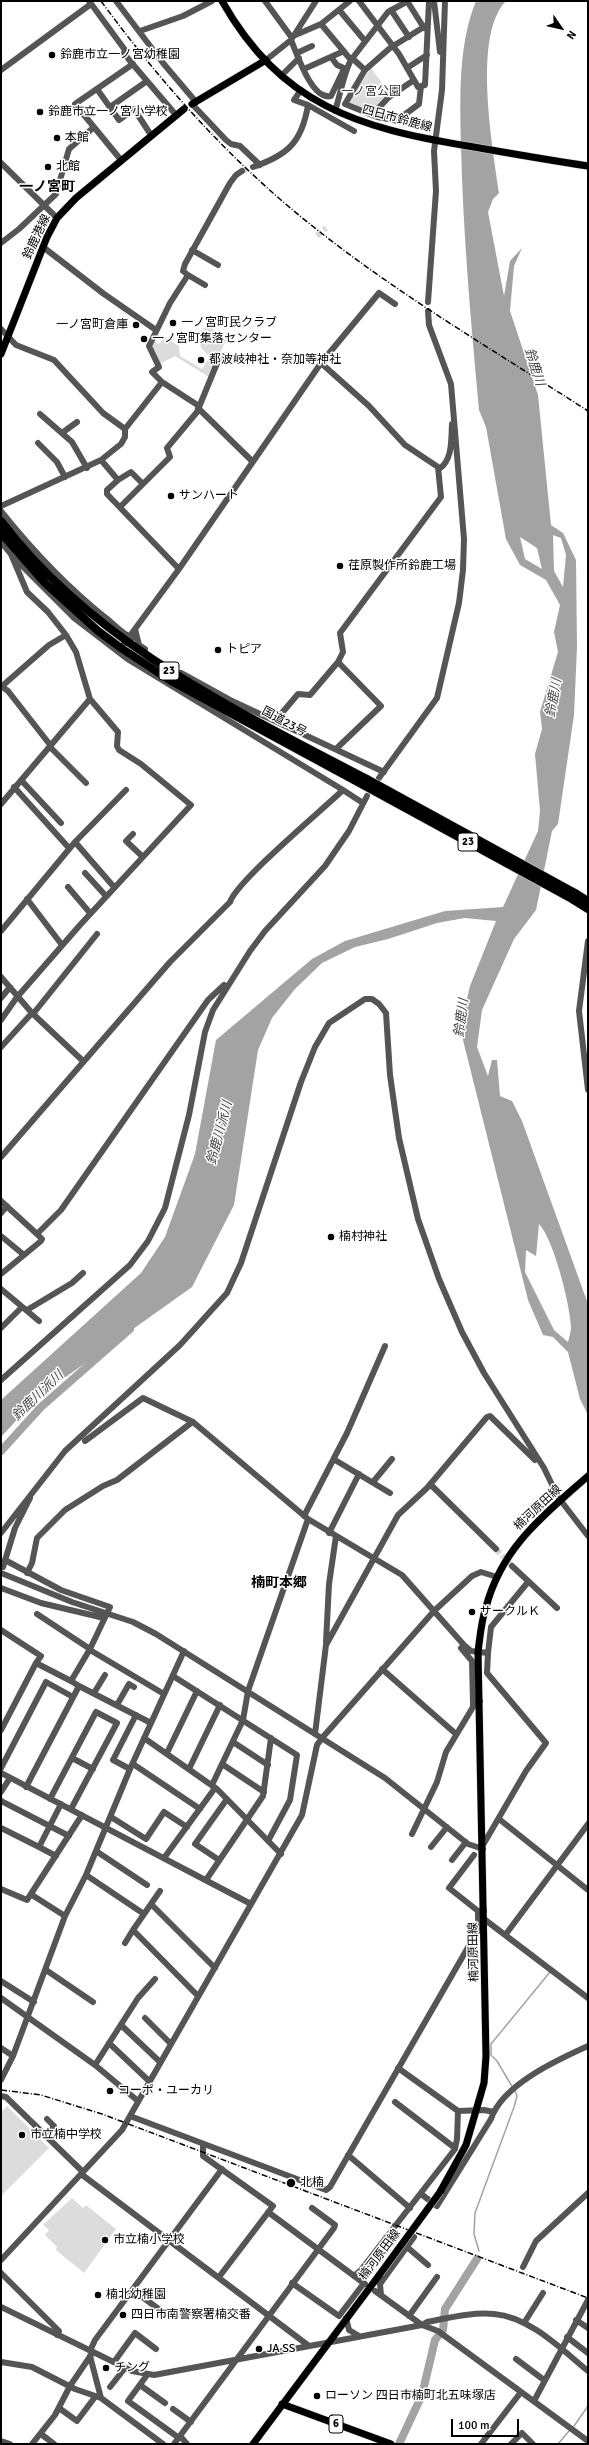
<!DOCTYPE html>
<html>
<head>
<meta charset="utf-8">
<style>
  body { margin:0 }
  #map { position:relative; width:589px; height:2445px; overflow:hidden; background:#fff; font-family:Signika,sans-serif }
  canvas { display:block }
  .frame { position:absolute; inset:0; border:2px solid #000; pointer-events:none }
  .north { position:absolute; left:541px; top:8px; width:40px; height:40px; -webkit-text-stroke:3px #fff; paint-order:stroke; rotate:124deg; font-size:11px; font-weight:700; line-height:16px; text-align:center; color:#000 }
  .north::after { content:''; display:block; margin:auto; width:14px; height:18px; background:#000; clip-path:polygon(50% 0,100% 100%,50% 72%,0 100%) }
  .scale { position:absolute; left:451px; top:2419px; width:68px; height:18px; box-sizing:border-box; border:2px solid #000; border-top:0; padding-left:5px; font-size:12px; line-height:14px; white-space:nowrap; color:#000; -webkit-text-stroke:3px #fff; paint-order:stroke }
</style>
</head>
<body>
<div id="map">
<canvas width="589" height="2445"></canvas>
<div class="frame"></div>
<div class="north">N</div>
<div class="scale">100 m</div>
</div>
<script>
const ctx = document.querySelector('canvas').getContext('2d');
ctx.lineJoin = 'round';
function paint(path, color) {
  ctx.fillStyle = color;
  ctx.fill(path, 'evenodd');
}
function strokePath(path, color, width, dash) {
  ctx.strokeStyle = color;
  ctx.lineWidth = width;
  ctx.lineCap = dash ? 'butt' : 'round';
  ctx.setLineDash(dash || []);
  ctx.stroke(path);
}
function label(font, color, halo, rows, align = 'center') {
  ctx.font = font + ' Signika,"Noto Sans JP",sans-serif';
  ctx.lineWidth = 3;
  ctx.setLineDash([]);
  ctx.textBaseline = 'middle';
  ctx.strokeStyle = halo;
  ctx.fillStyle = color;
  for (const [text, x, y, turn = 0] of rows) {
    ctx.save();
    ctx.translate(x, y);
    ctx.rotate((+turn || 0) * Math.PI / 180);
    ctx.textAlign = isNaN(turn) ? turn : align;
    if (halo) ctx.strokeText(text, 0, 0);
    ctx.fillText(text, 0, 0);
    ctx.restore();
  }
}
paint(new Path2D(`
  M371,68L390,94L371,112L350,104L349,101Z
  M208,325L226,340L209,377L175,356L160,364L152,345L154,341L159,344L164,337L179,346L180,356L202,369L210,357L202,349L196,336Z
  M7,2106L49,2148L1,2196V2112Z
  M72,2198L83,2208L86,2205L116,2229L84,2273L56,2250L57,2247L45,2235L49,2230L43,2225Z`), '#dcdcdc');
paint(new Path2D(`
  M476,1H506C472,35 493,148 499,193L493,199L488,212L504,296L510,261L522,248L514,266L510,311L538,395L551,525L563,533L576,560L577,647L574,715L558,824L552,831L536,910L514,939L482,1010L477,1047L488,1076L492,1060H497L500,1096L512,1101L522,1121L588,1304V1415L580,1399L568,1352L553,1337L543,1335L528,1300L460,1028L470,986L496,921L465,918L437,923L388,939L355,947L322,963L295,989L272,1018L258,1050L234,1205L192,1287L39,1396L1,1437V1400L141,1273L165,1237L195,1154L216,1040L312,959L345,941L445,911L503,907L538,831L540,811L535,754L542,729L540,712L558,652L554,632L560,605L546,580L520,565L506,539L486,427L479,410C471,322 463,234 461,145C460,98 458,45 476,1ZM553,535L561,538L566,555L563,587L554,571ZM520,537L537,548L542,569L525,559ZM539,1224C554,1240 570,1305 571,1327C571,1332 569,1338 568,1342L554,1330L525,1272L526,1250L536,1256Z`), '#a3a3a3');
strokePath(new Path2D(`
  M513,2088L497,2061L491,2055V2044L550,1972
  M479,2251L474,2234L475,2213L514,2107L517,2096L515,2091
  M574,2426L588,2406
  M558,2444L569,2431`), '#a3a3a3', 1.5);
strokePath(new Path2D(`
  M1,1451L41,1407L130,1329
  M399,2444L422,2395L435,2340L443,2330L445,2309L477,2259`), '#a3a3a3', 8);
strokePath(new Path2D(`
  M242,171L253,167
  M317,236L326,228
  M496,1549L512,1566`), '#d9d9d9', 6, [6, 3]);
const major = new Path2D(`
  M222,1C281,105 358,128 468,146C508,153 548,160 588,166
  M192,104L266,60
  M1,354L47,237L57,218L76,198L184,109
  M440,2192L466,2145L484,2083L486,2056L478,1652C480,1637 481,1622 486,1607C502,1547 543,1516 588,1476
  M282,2404L391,2444
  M253,2444L380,2274`);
const highway = new Path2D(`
  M1,521C96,645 232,708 367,779
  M1,533L45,583L98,631L121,648L171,681L363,785
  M575,893L588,901
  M572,899L588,909`);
strokePath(major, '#dbdbdb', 8);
strokePath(highway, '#dbdbdb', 9);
strokePath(new Path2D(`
  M89,1L125,50L124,53L130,61L176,115
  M116,1L163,63L196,102
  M265,1L292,38
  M359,1L399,54L418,87L421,86L419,104L396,121
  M407,1L424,28
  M434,1L440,52
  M391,10L409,37
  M340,11L365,41
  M321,24L351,60
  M140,31L183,16L212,1
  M293,36L321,24L350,1
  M291,40C297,54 312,101 331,96L344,69
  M297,53L312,46
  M331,57L337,65L346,69
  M352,58L365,70
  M266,60L291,40L316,1
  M407,68L427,55
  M304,69L344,51
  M1,70L91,4
  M285,72L299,58
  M421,86L425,85L429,1
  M97,89L119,120L134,109L151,135
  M192,104L226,140L231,144L240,146L260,165
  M308,105L354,131
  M110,107L147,81
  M335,111C340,96 344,72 351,60L388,12L408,1
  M372,115L389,97L414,80
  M418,124L377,117L345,104L365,70L390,48L427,25
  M121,160L75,104L133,64
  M1,163L57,218
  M253,167C288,155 302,142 308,105L294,100L301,90
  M1,243L19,229L56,194L69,149L94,127
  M43,247L104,294L156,330
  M192,250L218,265
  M188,275L205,285
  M428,302L436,191L434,151L442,90L445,1
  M1,329L16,345L54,360L103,413L125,429
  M321,363L369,406L405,445L438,467L441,497L340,633L343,652L338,662L381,706L337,748
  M162,382L199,406
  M198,408L252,461
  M40,414L72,442L87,468
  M62,433L77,422
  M38,443L57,462L65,477
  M101,460L118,480L107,490V494L179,569
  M439,469C453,460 451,439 452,424
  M118,480L131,472L143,484
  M1,506L101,460L121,444L125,437V429L162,382L152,372L159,367L149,346L170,303L188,275L183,271L185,264L230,183L236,175L242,171
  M120,507L170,457L167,448L197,412L220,356
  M1,511C33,551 66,586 106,618C114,624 123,635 133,638
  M1,542L11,554L27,592L48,612L66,635L76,652L90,699L118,732L117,746L119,750L141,764L191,805L80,925L18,996
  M13,557L73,617L129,660L343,790
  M135,629L139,645L145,649
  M124,644L179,569L321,363L379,293L395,304
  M181,673L230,700L384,772
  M1,686L8,691L51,746
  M1,687L49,645L66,635
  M276,720L298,694L310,695L338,662
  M50,747L86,783
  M379,778L437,698L459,603L463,570L464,539L451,384L429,325L428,311
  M21,780L61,823
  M14,787L69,848
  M1,804L90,699
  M133,834L126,841L143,857
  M75,842L126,790
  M85,873L106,896
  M68,887L90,913
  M27,899L62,945
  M1,931L75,842L114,887
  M588,941L579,1011L588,1090
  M1,977L32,1013L83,1061
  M1,998L10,987
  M33,1014L97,934
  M1,1020L17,997
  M1,1047L32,1013
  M1,1157L170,962L230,902C237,881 322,810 343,790L363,803
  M1,1201L37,1234
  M1,1213L7,1206
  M1,1236L24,1255
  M1,1274L41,1241L42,1239L37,1234L61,1210L208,1000L224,985
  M1,1289L39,1321
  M27,1310L72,1283L83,1273
  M1,1328L22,1307
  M1,1380L130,1265L148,1241L165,1208L189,1115L205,1032L213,1010L250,951L265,931L325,866L349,831L367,796
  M85,1441L143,1398L193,1422L308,1519L402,1575L464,1645L471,1651L488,1653L491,1627L528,1582
  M335,1460L390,1493
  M373,1482L392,1459
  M430,1484L496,1549
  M304,1516L347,1433L385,1346
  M1,1533L65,1451L180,1345L227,1293L241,1263L301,1082L315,1047L329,1023L365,999H372L379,1004L386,1013L390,1075L399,1138L418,1219L439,1279L462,1332L484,1373L544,1468L558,1497L588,1536
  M329,1533L359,1474
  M5,1560L61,1590L110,1607L90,1649L71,1681L79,1686L26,1787
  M512,1566L557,1608
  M3,1567L15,1528L30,1498
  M1,1573L72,1602L133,1622L156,1634L385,1778L468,1844L483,1849
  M27,1573L32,1563L37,1538L65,1510L103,1486L117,1480L191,1423
  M1,1588L41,1603L104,1618
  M37,1614L90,1649
  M1,1630L41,1656L36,1663L71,1681
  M326,1642L329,1584L336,1536
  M464,1645L461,1648L472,1661L473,1703
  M90,1650L164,1694
  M382,1669L456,1734
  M173,1676L297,1755L290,1800L268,1841
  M79,1686L151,1723
  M94,1693L105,1675
  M117,1705L129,1684L134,1687
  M1,1730L36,1663
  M315,1734L326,1645L398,1515L427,1488L487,1417L490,1416L535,1460
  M144,1738L217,1789L281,1854
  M233,1742L268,1765
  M167,1753L197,1691
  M72,1758L93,1769
  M133,1764L200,1809
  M222,1764L264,1792
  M1,1768L46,1682L73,1697
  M130,1769L113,1760L136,1715
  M189,1769L220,1705
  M1,1773L251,1904
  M212,1785L243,1720L248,1691L308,1519
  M1,1792L10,1778
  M50,1799L96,1712L117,1723L71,1809
  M1,1801L69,1836
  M111,1817L146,1839L164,1812L187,1827
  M499,1819L588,1890
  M1,1828L39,1847L61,1804
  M412,1834L437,1782L446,1752L473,1707V1703L480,1701
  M483,1845L526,1771L546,1743L487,1673L488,1653
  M39,1847L56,1856
  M431,1847L447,1827
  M96,1851L147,1885
  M474,1855L449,1888L478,1911
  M164,1858L215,1788
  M219,1860L195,1844L227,1799
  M452,1860L466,1842
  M86,1875L144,1914
  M206,1880L263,1796L271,1738
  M1,1889L27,1900L82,1815
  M32,1895L65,1916
  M151,1904L160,1891
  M484,1919L588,1998
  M506,1934L588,1824
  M125,1943L133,1930
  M46,1970L93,2002
  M1,1981L34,2002
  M198,1996L133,1930L151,1904L215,1968
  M1,1998L95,2065L138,2101
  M145,2018L171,2044
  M121,2025L160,2062
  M109,2043L149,2081
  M1,2048L13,2056
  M95,2065L138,1998L155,1979
  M398,2068L458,2111L484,2110L494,2112
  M1,2080L13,2056L65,1916L86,1875L130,1769L184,1651
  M1,2096L6,2097L83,2172
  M395,2102L455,2148
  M130,2116L326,2190L330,2187L478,1930V1911H484
  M46,2136L54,2126L47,2119
  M203,2145V2156L273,2206L219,2277
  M348,2155L410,2208
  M81,2174L309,2346
  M421,2194L437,2206L491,2119C502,2085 557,2060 588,2046
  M268,2212L365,2284
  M407,2247L428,2265
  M1,2260L122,2130L302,1815L317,1745L322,1738L434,1611L472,1576L481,1572L497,1577
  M523,2267L536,2241L588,2193
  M1,2273L59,2331L57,2335
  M354,2276L361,2270L455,2149L457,2139L458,2111
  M292,2283L339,2316L364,2283
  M133,2290L164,2313
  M375,2291L422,2325L438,2331L588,2441
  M381,2295L380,2284L414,2237
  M1,2307L132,2371L154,2375L422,2325L427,2322C448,2318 472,2312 494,2314C530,2317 561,2349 588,2371
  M409,2316L437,2277
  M346,2318L349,2330L359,2336
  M576,2320L588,2328
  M524,2323L543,2293
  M567,2337L588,2353
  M90,2351L95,2340L222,2169
  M90,2356L101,2398L163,2444
  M516,2359L544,2380
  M1,2362L32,2367L75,2389L101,2398
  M114,2362L135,2333L156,2349
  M147,2375L128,2401L179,2438
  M140,2385L165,2403
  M110,2387L125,2368
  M534,2401L588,2300
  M59,2408L77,2421L95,2397
  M173,2409L191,2422
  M41,2434L54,2444
  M180,2436L187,2444
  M1,2441L10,2444
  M32,2444L55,2415L70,2386L91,2355
  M174,2444L334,2228L335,2225L312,2208
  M481,2444L521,2392
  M511,2444L522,2433L533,2444`), '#555', 6);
strokePath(major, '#000', 7);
strokePath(highway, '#000', 8);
strokePath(new Path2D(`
  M101,1C164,87 235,166 320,232C404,298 498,353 588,411
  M1,2090L41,2095L102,2114L588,2298`), '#000', 1.5, [6, 2, 1, 2]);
const majorBridge = new Path2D(`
  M380,2274L440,2192`);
const highwayBridge = new Path2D(`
  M367,779L575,893
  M363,785L572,899`);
strokePath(majorBridge, '#dbdbdb', 8, []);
strokePath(highwayBridge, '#dbdbdb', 9, []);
strokePath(majorBridge, '#000', 7);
strokePath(highwayBridge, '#000', 8);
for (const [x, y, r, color] of [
  [52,55,4,"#000"],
  [40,112,4,"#000"],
  [57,138,4,"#000"],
  [48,167,4,"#000"],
  [173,323,4,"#000"],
  [136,325,4,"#000"],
  [144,339,4,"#000"],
  [201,360,4,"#000"],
  [171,496,4,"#000"],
  [340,566,4,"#000"],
  [218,650,4,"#000"],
  [331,1237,4,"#000"],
  [472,1612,4,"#000"],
  [110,2091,4,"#000"],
  [22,2135,4,"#000"],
  [291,2183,5,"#000"],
  [105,2240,4,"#000"],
  [98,2295,4,"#000"],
  [123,2315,4,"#000"],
  [259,2349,4,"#000"],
  [106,2368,4,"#000"],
  [317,2396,4,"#000"]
]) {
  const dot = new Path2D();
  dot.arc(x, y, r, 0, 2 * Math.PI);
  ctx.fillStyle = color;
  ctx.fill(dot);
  strokePath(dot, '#fff', 1.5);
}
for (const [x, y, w] of [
  [169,671,20],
  [468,842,20],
  [336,2424,14]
]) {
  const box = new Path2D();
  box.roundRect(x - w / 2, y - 9, w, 18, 3);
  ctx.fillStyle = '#fff';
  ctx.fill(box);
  strokePath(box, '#000', 1);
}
label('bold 11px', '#000', null, [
  ["23",169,671],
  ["23",468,842],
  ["6",336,2424]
]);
label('12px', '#000', '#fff', [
  ["鈴鹿市立一ノ宮幼稚園",60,55],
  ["鈴鹿市立一ノ宮小学校",48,112],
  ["本館",65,138],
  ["北館",56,167],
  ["一ノ宮町民クラブ",181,323],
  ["一ノ宮町倉庫",128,325,"right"],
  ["一ノ宮町集落センター",152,339],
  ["都波岐神社・奈加等神社",209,360],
  ["サンハート",179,496],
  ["荏原製作所鈴鹿工場",348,566],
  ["トピア",226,650],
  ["楠村神社",339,1237],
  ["サークルＫ",480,1612],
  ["コーポ・ユーカリ",118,2091],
  ["市立楠中学校",30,2135],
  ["北楠",300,2183],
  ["市立楠小学校",113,2240],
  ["楠北幼稚園",106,2295],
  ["四日市南警察署楠交番",131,2315],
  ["JA SS",267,2349],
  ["チング",114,2368],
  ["ローソン 四日市楠町北五味塚店",325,2396]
], 'left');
label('12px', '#333', '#fff', [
  ["一ノ宮公園",371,92]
]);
label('12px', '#000', '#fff', [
  ["四日市鈴鹿線",397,119,15],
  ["鈴鹿港線",37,237,-65],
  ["国道23号",284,722,28],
  ["楠河原田線",538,1508,-43],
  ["楠河原田線",474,1952,-91],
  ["楠河原田線",380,2255,-53]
]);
label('italic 13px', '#444', '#fff', [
  ["鈴鹿川",534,367,72],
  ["鈴鹿川",554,698,-80],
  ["鈴鹿川",462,1018,-83],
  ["鈴鹿川派川",220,1133,-75],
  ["鈴鹿川派川",38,1396,-44]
]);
label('bold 14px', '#000', '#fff', [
  ["一ノ宮町",47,187],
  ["楠町本郷",279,1583]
]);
</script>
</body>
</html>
